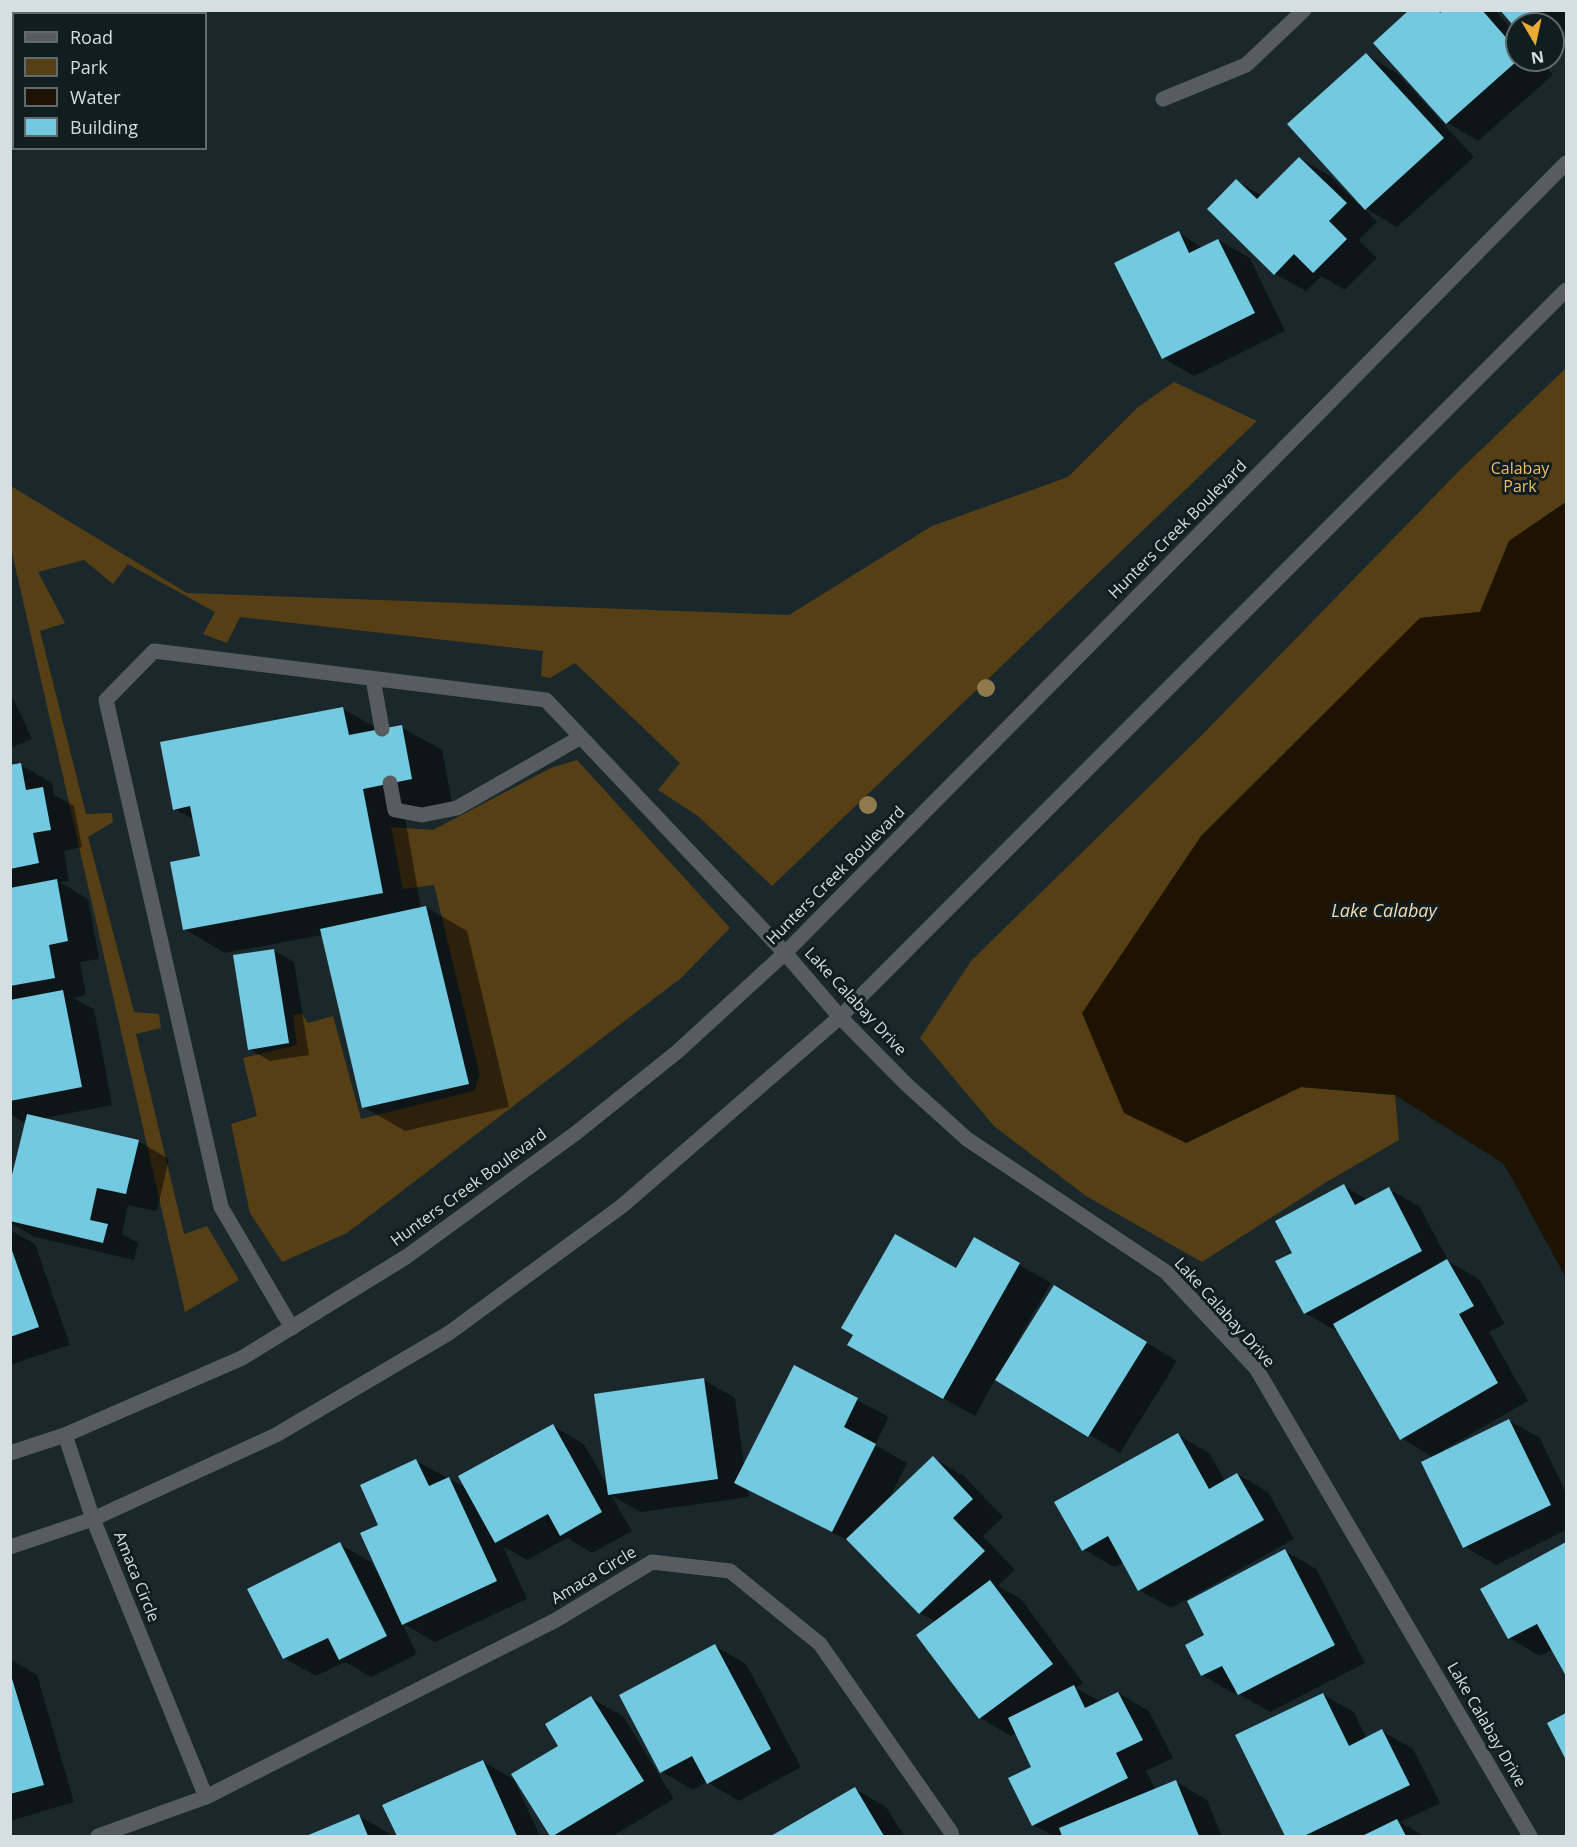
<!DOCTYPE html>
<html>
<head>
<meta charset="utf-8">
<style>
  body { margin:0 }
  #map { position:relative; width:1577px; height:1847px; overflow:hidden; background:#1a282c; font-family:"Open Sans",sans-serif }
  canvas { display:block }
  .frame { position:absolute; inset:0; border:12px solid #d5dee1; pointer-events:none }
  .legend { position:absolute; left:12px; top:12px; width:195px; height:138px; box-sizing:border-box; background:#101e22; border:2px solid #5f6b6e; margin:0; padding:8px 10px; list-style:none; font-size:18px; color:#d5dee1 }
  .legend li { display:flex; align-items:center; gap:12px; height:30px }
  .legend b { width:30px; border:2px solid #5f6b6e }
  .north { position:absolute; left:1505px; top:12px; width:60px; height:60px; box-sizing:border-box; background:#101e22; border:2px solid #5f6b6e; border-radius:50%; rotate:171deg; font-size:16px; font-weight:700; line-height:24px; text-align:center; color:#d5dee1 }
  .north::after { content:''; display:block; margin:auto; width:21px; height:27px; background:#e9aa38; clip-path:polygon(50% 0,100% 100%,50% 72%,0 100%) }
</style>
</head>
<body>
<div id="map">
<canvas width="1577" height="1847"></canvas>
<div class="frame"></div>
<ul class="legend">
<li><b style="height:8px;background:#575d5f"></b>Road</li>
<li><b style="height:16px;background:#573f15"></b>Park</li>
<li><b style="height:16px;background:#1e1302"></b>Water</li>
<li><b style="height:16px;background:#73c9e0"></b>Building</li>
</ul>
<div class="north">N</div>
</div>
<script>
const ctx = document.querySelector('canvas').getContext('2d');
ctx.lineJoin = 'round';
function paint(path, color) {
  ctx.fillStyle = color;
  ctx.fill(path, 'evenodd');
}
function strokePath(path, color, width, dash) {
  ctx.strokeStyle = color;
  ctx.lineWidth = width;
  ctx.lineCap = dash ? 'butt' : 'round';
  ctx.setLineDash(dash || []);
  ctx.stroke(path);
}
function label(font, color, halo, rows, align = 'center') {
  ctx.font = font + ' "Open Sans",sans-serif';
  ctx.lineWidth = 6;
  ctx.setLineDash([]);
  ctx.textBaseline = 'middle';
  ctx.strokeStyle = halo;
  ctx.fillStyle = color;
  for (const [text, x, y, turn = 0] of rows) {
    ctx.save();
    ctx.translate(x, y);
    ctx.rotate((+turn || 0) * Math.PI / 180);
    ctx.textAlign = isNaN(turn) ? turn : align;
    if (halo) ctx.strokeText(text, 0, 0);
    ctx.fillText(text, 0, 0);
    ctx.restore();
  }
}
paint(new Path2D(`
  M1566,368V502L1509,541L1480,612L1420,618L1186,1143L1301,1087L1395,1095L1399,1140L1328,1181L1202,1262L1086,1196L994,1126L920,1038L971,961L1202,735L1460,470Z
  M1174,382L1257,421L772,886L698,816L658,790L680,763L575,663L550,678L541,676L543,651L240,617L227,643L203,634L215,612L128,564L113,584L84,560L38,572L65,623L40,631L86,814L112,813L113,822L88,837L134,1012L159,1014L161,1028L136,1034L184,1234L207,1226L239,1280L185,1312L11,548V486L187,593L789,615L932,526L1068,477L1138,407Z
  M577,760L730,928L681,978L347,1233L282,1262L250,1213L231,1124L257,1116L243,1058L297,1045L293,1015L302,1014L308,1023L333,1016L361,1119L474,1091L480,1075L434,885L403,889L391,827L433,830L551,768Z`), '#573f15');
paint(new Path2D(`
  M1566,502V1278L1504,1164L1395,1095L1301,1087L1186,1143L1124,1113L1082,1013L1201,836L1420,618L1480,612L1509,541Z`), '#1e1302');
paint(new Path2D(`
  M1411,10H1495L1517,35V60H1540L1553,75L1478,141L1444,121Z
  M1502,10H1566V30L1553,41V24H1517Z
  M1366,55L1397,73L1474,157L1397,227L1363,207L1377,222L1359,240L1377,258L1345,290L1321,276L1306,291L1275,274L1237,181L1262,196L1299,158L1330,176L1359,205L1361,203Z
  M1179,233L1203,248L1218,240L1250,258L1285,331L1194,376L1163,358Z
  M10,692L32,739L10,748Z
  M343,709L380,730L401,727L442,750L452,802L404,812L421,908L426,907L467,931L509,1107L405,1131L364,1107L322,935L225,953L184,929L202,857L195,820L175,809Z
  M21,765L52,783L54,795L74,806L82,847L64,851L69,881L60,882L88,899L99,959L80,962L86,995L73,998L94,1009L112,1105L40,1119L138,1141L169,1159L157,1211L128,1205L122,1234L138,1243L134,1260L35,1237L10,1223V1190L27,1121L23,1122L10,1114V767Z
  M273,950L294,962L309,1055L270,1061L249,1049Z
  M1344,1186L1368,1200L1389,1189L1420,1207L1449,1262L1479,1279L1505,1324L1489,1332L1528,1401L1443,1450L1444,1452L1508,1420L1540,1438L1566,1493V1530L1496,1565L1465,1547L1434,1458L1401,1438L1338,1330L1336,1331L1305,1313L1294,1253Z
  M10,1230L35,1244L70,1345L10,1365Z
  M974,1239L1051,1283L1012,1350L1015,1351L1085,1305L1177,1361L1120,1453L996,1378L975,1416L849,1344L957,1270Z
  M794,1367L889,1417L875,1445L907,1463L888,1501L933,1458L964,1476L1003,1517L983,1536L1015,1570L998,1586L1021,1599L1083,1683L1076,1688L1101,1702L1118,1693L1149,1711L1173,1758L1146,1771L1156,1790L1176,1782L1207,1800L1222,1836H1054L1033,1825V1768L1016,1733L1011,1736L980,1718L936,1622L920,1613L853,1543L748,1489L749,1497L641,1512L612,1496L632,1531L592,1553L567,1538L527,1560L503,1546L527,1599L435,1642L402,1623L417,1654L371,1677L345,1662L316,1676L284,1658L340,1544L371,1562L376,1571L379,1570L380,1525L416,1461L466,1488L553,1426L584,1444L609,1489L704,1380L735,1398L744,1466Z
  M1178,1435L1209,1453L1225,1481L1237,1474L1268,1492L1294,1539L1171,1608L1139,1590L1124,1562L1114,1567L1083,1549Z
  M1566,1544V1673L1553,1649L1540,1656L1509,1638L1482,1589Z
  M1285,1551L1316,1569L1365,1663L1270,1712L1239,1694L1237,1691L1233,1693L1202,1675Z
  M715,1646L746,1664L801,1767L739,1801L707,1782L693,1790L662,1772Z
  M10,1659L37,1675L74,1802L10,1821Z
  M1322,1694L1354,1712L1366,1738L1382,1731L1413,1749L1440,1803L1400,1822L1424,1836H1286L1237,1736Z
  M591,1698L623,1716L674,1799L613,1836H551L513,1775L561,1746Z
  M1566,1715V1757L1549,1724Z
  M483,1762L517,1781L515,1782L540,1836H398L384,1805Z
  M855,1789L886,1807L904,1836H774Z
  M359,1816L390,1834L391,1836H310Z`), '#0007');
paint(new Path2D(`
  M1409,10H1438L1440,13L1443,10H1482L1517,50V61L1446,124L1373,43Z
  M1500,10H1537L1521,24H1517V30Z
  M1366,53L1444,138L1365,210L1287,124Z
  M1299,157L1347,203L1329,221L1347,239L1313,273L1294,254L1274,275L1207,209L1236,179L1257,199Z
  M1179,231L1189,253L1218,239L1255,313L1162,359L1114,263Z
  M343,707L349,735L402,725L412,779L363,789L383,893L183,930L170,862L200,856L190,806L173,810L160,742Z
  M21,763L26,790L43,787L51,830L33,833L39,863L10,869V765Z
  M57,879L68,941L49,945L55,978L10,986V888Z
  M426,906L469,1084L362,1108L320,929Z
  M274,949L289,1043L248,1050L233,955Z
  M63,990L82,1087L10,1101V1000Z
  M27,1114L139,1140L126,1194L97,1188L90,1220L108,1224L103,1243L10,1221V1183Z
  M1344,1184L1355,1205L1389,1187L1422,1251L1304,1314L1275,1261L1292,1253L1275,1221Z
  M895,1234L956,1268L974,1237L1020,1263L943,1399L847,1345L853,1335L841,1328Z
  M10,1245L39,1327L10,1337Z
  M1447,1259L1474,1306L1459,1314L1498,1383L1400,1440L1333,1324Z
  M1054,1285L1147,1342L1088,1437L995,1380Z
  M794,1365L858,1398L844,1427L876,1444L832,1532L734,1483Z
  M704,1378L718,1479L608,1495L594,1394Z
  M1509,1419L1551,1505L1463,1548L1421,1462Z
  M553,1424L602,1512L560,1536L548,1514L495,1543L458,1476Z
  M1178,1433L1209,1489L1237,1473L1264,1520L1138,1591L1108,1536L1082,1551L1054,1502Z
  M933,1456L973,1499L953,1518L985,1551L919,1614L846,1539Z
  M416,1459L429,1486L449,1477L497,1581L402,1625L360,1533L378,1525L360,1485Z
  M340,1542L387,1636L339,1660L328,1638L283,1659L247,1589Z
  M1566,1542V1676L1537,1624L1508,1639L1480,1589Z
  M1285,1549L1335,1645L1238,1695L1222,1666L1201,1676L1185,1645L1204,1635L1187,1601Z
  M990,1580L1053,1664L979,1719L916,1635Z
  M715,1644L771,1749L707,1784L692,1756L660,1773L619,1695Z
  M10,1672L44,1785L10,1794Z
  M1074,1685L1085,1708L1118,1692L1143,1740L1116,1753L1128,1778L1032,1826L1008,1778L1031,1767L1008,1718Z
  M1323,1693L1349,1746L1382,1729L1410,1785L1304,1836H1285L1235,1735Z
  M591,1696L644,1781L553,1836H550L511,1774L558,1746L545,1724Z
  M1566,1713V1760L1547,1723Z
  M483,1760L517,1836H397L382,1805Z
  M1176,1780L1199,1836H1062L1059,1828Z
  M855,1787L884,1836H771Z
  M359,1814L368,1836H306Z
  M1397,1819L1406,1836H1362Z`), '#73c9e0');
strokePath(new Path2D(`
  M373,679L382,729
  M390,783L395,810L422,815L457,808L581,737
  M292,1328L221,1207L106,700L154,651L546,700L785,953`), '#575d5f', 15);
strokePath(new Path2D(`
  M1163,99L1246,65L1304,10
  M785,953L840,1017L906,1084L967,1139L1166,1272L1256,1368L1530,1836
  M65,1435L93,1519L206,1797
  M98,1836L206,1797L556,1620L652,1562L730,1571L820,1644L951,1832L952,1836`), '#575d5f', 15);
strokePath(new Path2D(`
  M10,1453L65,1435L242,1358L406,1257L576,1133L677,1052L785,953L1566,163
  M10,1547L93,1519L276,1435L449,1333L622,1206L840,1017L1566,290`), '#575d5f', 15);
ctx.fillStyle = '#90794c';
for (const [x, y] of [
  [986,688],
  [868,805]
]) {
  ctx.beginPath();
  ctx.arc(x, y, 9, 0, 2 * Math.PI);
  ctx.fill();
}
label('16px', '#f0bc67', '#101e22', [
  ["Calabay",1520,469],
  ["Park",1520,487]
]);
label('16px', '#d5dee1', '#101e22', [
  ["Hunters Creek Boulevard",1178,530,-45],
  ["Hunters Creek Boulevard",836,876,-45],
  ["Lake Calabay Drive",855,1002,47],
  ["Hunters Creek Boulevard",469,1188,-36],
  ["Lake Calabay Drive",1224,1313,48],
  ["Amaca Circle",594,1576,-31],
  ["Amaca Circle",136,1577,68],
  ["Lake Calabay Drive",1486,1725,60]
]);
label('italic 18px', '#fbdbab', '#101e22', [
  ["Lake Calabay",1384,912]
]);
</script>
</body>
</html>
